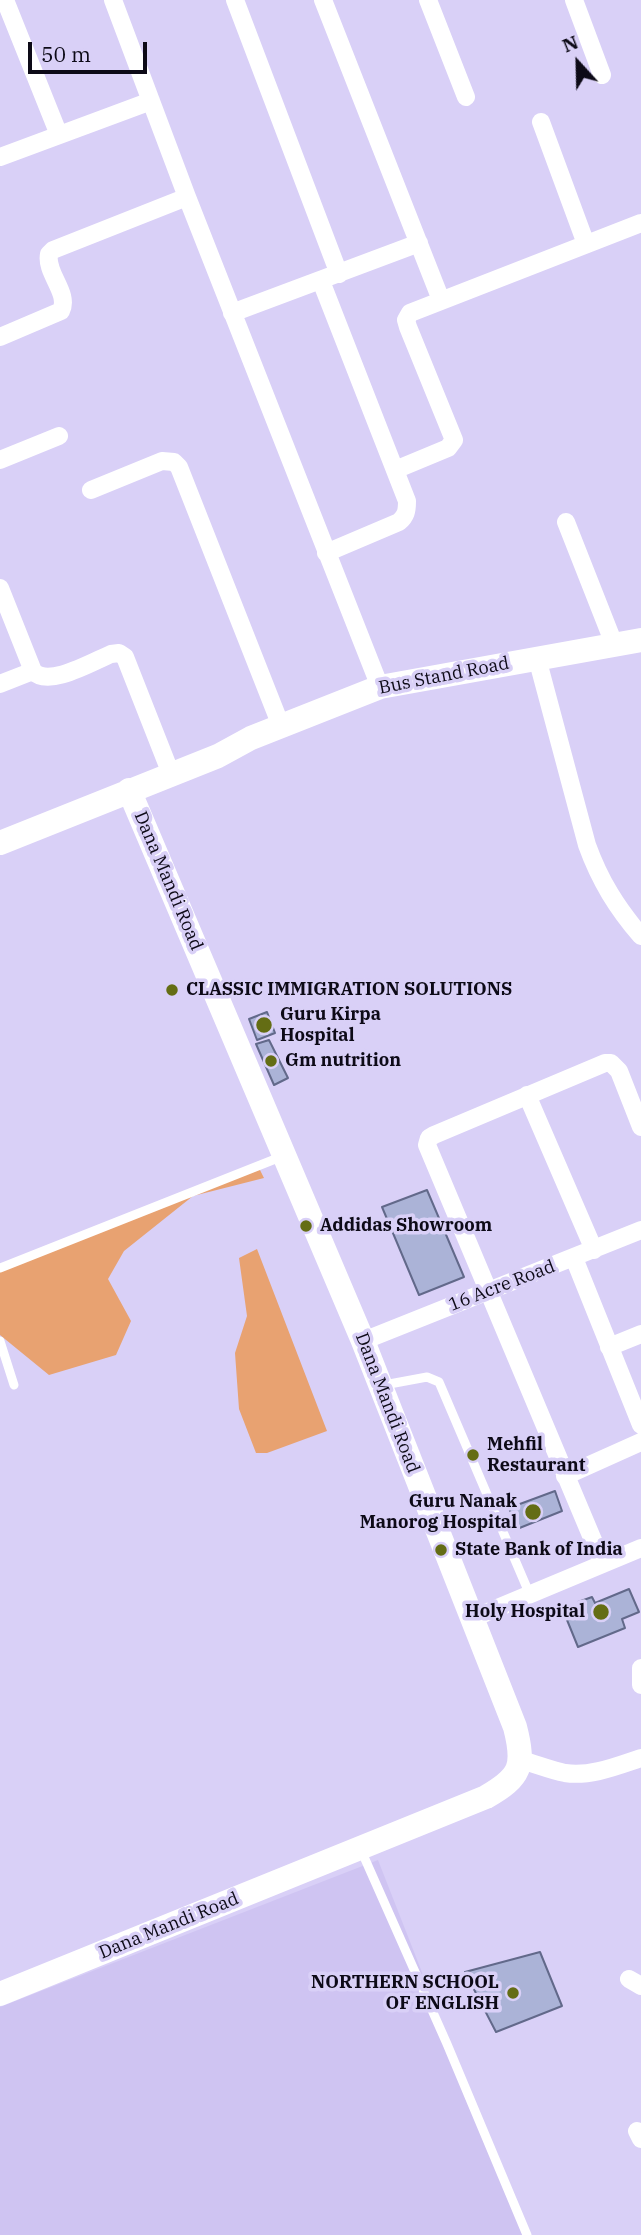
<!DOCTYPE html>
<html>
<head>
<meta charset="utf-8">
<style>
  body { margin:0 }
  #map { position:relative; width:641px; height:2235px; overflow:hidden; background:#d9d0f7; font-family:"IBM Plex Serif",serif }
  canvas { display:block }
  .north { position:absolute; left:543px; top:28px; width:70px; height:70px; -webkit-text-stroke:5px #d9d0f7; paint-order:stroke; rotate:338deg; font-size:19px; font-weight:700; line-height:28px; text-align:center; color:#0d0a17 }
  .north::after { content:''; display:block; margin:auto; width:24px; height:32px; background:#0d0a17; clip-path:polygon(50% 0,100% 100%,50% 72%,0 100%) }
  .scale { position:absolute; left:28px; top:42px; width:119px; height:32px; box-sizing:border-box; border:4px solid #0d0a17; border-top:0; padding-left:9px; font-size:21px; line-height:24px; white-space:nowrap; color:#0d0a17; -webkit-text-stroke:5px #d9d0f7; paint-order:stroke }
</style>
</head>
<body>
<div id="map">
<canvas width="641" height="2235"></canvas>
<div class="north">N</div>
<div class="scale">50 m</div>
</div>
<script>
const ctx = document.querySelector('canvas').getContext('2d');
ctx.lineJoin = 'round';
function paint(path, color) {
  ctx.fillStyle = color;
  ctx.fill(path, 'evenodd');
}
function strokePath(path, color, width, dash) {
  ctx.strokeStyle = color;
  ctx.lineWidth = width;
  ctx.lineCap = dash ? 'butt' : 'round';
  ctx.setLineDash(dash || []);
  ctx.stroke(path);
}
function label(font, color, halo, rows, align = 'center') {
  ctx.font = font + ' "IBM Plex Serif",serif';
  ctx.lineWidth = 7;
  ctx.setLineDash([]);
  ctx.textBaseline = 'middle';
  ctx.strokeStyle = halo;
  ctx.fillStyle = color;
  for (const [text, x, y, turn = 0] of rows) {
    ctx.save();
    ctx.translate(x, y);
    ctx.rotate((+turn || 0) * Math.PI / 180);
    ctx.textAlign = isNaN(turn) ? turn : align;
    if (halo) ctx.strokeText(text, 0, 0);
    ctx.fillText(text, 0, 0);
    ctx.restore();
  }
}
paint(new Path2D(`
  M378,1860L525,2235H0V2007Z`), '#cfc4f2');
paint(new Path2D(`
  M257,1164L264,1178L193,1196L124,1251L108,1279L131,1321L116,1355L49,1375L0,1335V1270Z
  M257,1249L327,1431L267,1453H256L239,1409L235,1353L247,1316L239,1258Z`), '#e8a271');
const building = new Path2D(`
  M267,1012L275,1033L257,1040L249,1019Z
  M269,1040L288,1078L274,1085L256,1044Z
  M427,1190L464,1277L419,1295L382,1207Z
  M555,1491L562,1511L517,1529L509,1508Z
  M629,1589L639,1612L622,1619L625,1628L578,1647L565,1615L581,1609L578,1602L592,1597L595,1603Z
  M540,1952L562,2006L496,2032L465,1972Z`);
paint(building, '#abb3d7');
strokePath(building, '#62698a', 2);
strokePath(new Path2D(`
  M0,1268L283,1156
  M0,1341L14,1385
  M384,1385L427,1377L439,1382L530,1595
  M361,1850L447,2044L527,2235`), '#fff', 9);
strokePath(new Path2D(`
  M5,0L59,135
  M113,0L187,197L380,687
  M235,0L339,274
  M323,0L441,300
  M428,0L466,97
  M574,0L602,75
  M541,122L586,244
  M0,157L151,101
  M321,281L407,501C407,511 406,516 399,522L326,553
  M232,313L419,243
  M0,337L61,311C70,293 45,273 49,254L53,250L187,197
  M0,460L59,436
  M395,470L448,448L454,440L408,327L406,320L410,313L641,223
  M91,490L162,461L174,462L179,467L281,726
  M566,522L614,644
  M0,588L33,671C48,688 92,662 111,654L119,653L125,657L171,774
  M537,658L587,845C600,881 617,908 641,936
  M0,684L33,671
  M527,1095L594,1250
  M574,1258L641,1425
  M363,1341L641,1230
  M609,1347L641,1334
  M565,1476L641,1442
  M603,1564L427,1145L429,1138L434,1135L605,1063H611L619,1071L641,1127
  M471,1619L641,1548
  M641,1668V1685
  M521,1760C536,1764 550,1770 565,1773C590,1777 617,1766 641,1758
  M629,1979L641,1986
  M637,2131L641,2139`), '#fff', 18);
strokePath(new Path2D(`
  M0,843L218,756L251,738L380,687L641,640
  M0,1994L486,1797C521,1777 525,1766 515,1727L363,1341L129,790`), '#fff', 24);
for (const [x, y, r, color] of [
  [172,990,7,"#646d14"],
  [264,1025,9,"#646d14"],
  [271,1061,7,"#646d14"],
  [306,1226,7,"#646d14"],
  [473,1455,7,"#646d14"],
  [533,1512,9,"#646d14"],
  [441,1550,7,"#646d14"],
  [601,1612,9,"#646d14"],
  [513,1993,7,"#646d14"]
]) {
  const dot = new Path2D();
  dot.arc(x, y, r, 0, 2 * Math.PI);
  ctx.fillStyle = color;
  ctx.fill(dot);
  strokePath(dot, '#d9d0f7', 2.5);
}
label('18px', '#0d0a17', '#d9d0f7', [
  ["Bus Stand Road",444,676,-11],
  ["Dana Mandi Road",168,881,67],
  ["16 Acre Road",502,1286,-21],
  ["Dana Mandi Road",387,1403,69],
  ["Dana Mandi Road",169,1926,-22]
]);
label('bold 18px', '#0d0a17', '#d9d0f7', [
  ["CLASSIC IMMIGRATION SOLUTIONS",186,990],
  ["Guru Kirpa",280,1015],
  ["Hospital",280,1036],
  ["Gm nutrition",285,1061],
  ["Addidas Showroom",320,1226],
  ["Mehfil",487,1445],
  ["Restaurant",487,1466],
  ["Guru Nanak",517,1502,"right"],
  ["Manorog Hospital",517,1523,"right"],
  ["State Bank of India",455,1550],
  ["Holy Hospital",585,1612,"right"],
  ["NORTHERN SCHOOL",499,1983,"right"],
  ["OF ENGLISH",499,2004,"right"]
], 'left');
</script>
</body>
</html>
